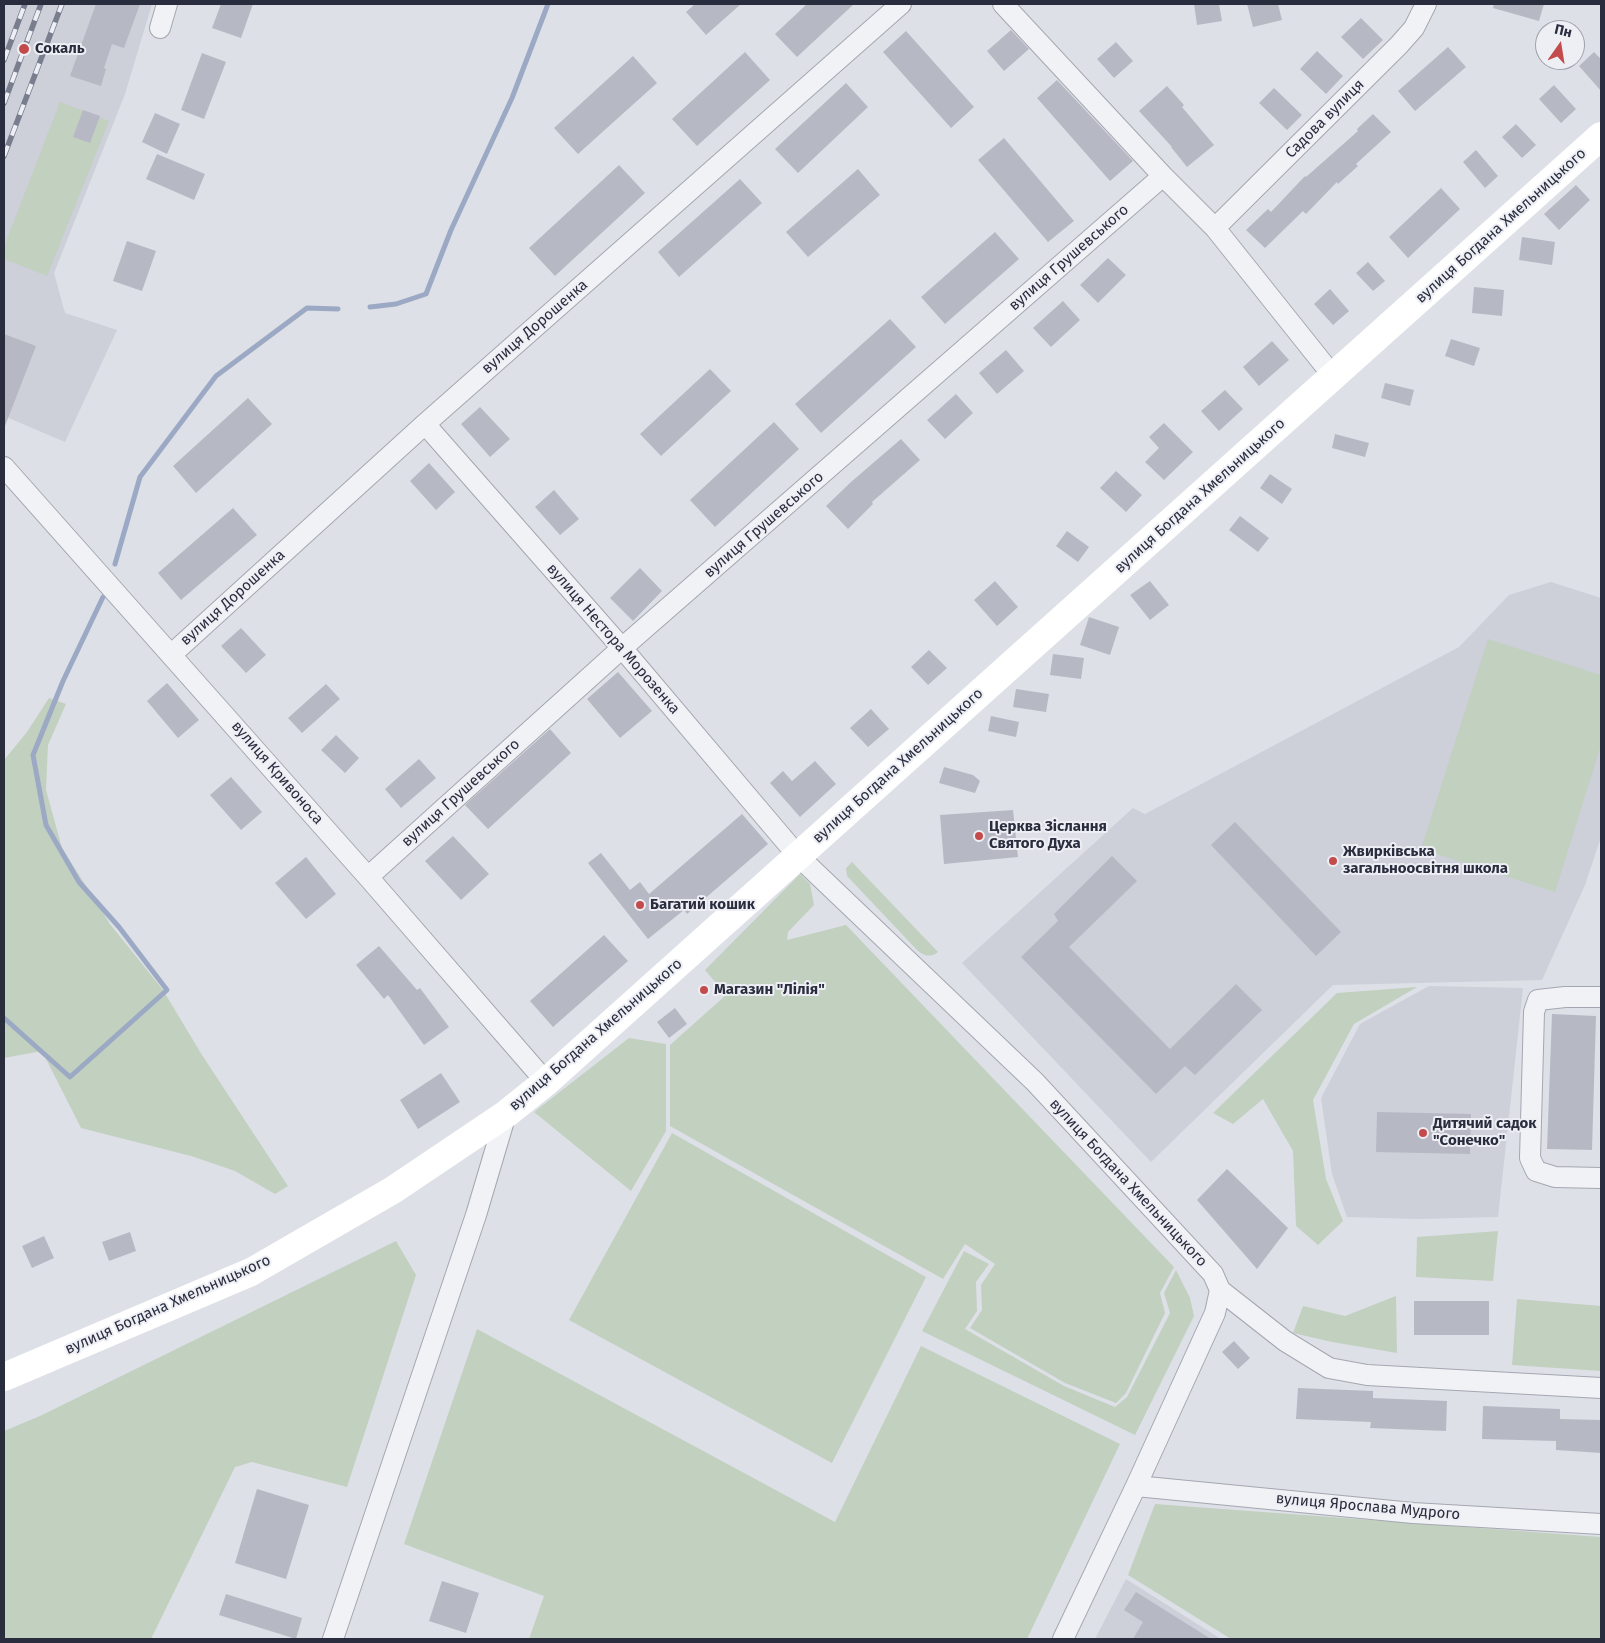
<!DOCTYPE html>
<html>
<head>
<meta charset="utf-8">
<style>
  body { margin:0 }
  #map { position:relative; width:1605px; height:1643px; overflow:hidden; background:#dee0e7; font-family:"Fira Sans",sans-serif }
  canvas { display:block }
  .frame { position:absolute; inset:0; border:5px solid #292d3d; pointer-events:none }
  .north { position:absolute; left:1535px; top:20px; width:50px; height:50px; box-sizing:border-box; background:#eeeff5; border:1px solid #9fa1ab; border-radius:50%; rotate:13deg; font-size:14px; font-weight:700; line-height:20px; text-align:center; color:#292d3d }
  .north::after { content:''; display:block; margin:auto; width:18px; height:22px; background:#c44b4b; clip-path:polygon(50% 0,100% 100%,50% 72%,0 100%) }
</style>
</head>
<body>
<div id="map">
<canvas width="1605" height="1643"></canvas>
<div class="frame"></div>
<div class="north">Пн</div>
</div>
<script>
const ctx = document.querySelector('canvas').getContext('2d');
ctx.lineJoin = 'round';
function paint(path, color) {
  ctx.fillStyle = color;
  ctx.fill(path, 'evenodd');
}
function strokePath(path, color, width, dash) {
  ctx.strokeStyle = color;
  ctx.lineWidth = width;
  ctx.lineCap = dash ? 'butt' : 'round';
  ctx.setLineDash(dash || []);
  ctx.stroke(path);
}
function label(font, color, halo, rows, align = 'center') {
  ctx.font = font + ' "Fira Sans",sans-serif';
  ctx.lineWidth = 4;
  ctx.setLineDash([]);
  ctx.textBaseline = 'middle';
  ctx.strokeStyle = halo;
  ctx.fillStyle = color;
  for (const [text, x, y, turn = 0] of rows) {
    ctx.save();
    ctx.translate(x, y);
    ctx.rotate((+turn || 0) * Math.PI / 180);
    ctx.textAlign = isNaN(turn) ? turn : align;
    if (halo) ctx.strokeText(text, 0, 0);
    ctx.fillText(text, 0, 0);
    ctx.restore();
  }
}
paint(new Path2D(`
  M4,4H152L125,94L54,273L65,313L117,330L65,442L4,416Z
  M1551,582L1601,598V837L1585,885L1542,980L1333,985L1151,1162L962,963L1133,808L1145,814L1459,647L1509,595Z
  M1429,986L1523,988L1498,1217L1418,1219L1347,1217L1332,1174L1321,1098L1360,1024Z
  M1126,1579L1221,1639H1095Z`), '#cdcfd9');
paint(new Path2D(`
  M60,102L109,121L47,276L4,259V247Z
  M1488,639L1601,675V745L1555,892L1421,849Z
  M49,698L66,704L48,745L46,790L62,848L110,924L163,990L202,1055L288,1186L275,1194L235,1171L191,1156L81,1128L42,1051L4,1058V760L27,732Z
  M852,862L938,952C931,958 923,956 917,950L847,876L846,868Z
  M800,874L810,884L814,905L788,932L787,940L846,925L1174,1267L1160,1293L1165,1313L1126,1393L1116,1403L1065,1383L970,1328L982,1310L981,1285L995,1264L965,1244L943,1279L670,1126V1045L726,995L705,970Z
  M1417,987L1354,1024L1313,1100L1326,1179L1343,1221L1318,1245L1296,1226L1293,1151L1263,1099L1233,1124L1213,1113L1337,993Z
  M629,1038L666,1044V1131L631,1191L534,1112Z
  M672,1133L926,1277L832,1463L569,1320Z
  M1498,1231L1493,1281L1416,1277L1417,1237Z
  M396,1241L416,1275L347,1487L252,1462L235,1467L151,1639H4V1431L40,1416Z
  M964,1251L989,1264L976,1282L977,1311L965,1329L1064,1386L1115,1407L1127,1397L1170,1313L1164,1293L1176,1270L1190,1298L1194,1316L1135,1435L922,1331Z
  M1396,1296L1397,1353L1332,1342L1293,1333L1303,1306L1345,1316Z
  M1517,1299L1601,1306V1371L1512,1365Z
  M477,1329L835,1522L921,1346L1120,1444L1027,1639H529L544,1596L404,1544Z
  M1155,1504L1601,1537V1639H1231L1128,1575Z`), '#c2d0c0');
strokePath(new Path2D(`
  M370,307L396,304L426,294L451,230L512,98L548,4
  M115,564L140,477L216,376L307,308L338,309
  M4,1018L70,1077L167,990L119,927L79,882L46,825L33,755L63,681L103,597`), '#9ca9c4', 5);
paint(new Path2D(`
  M96,4H140L124,48L112,44L104,68L106,69L101,86L70,76Z
  M221,4H253L241,38L212,28Z
  M695,4H741L706,35L686,12Z
  M807,4H854L797,57L775,34Z
  M1194,4H1219L1222,21L1197,25Z
  M1247,4H1278L1282,20L1253,27Z
  M1494,4H1544L1539,21L1493,8Z
  M1361,18L1383,40L1363,59L1341,37Z
  M1011,30L1029,49L1004,71L987,51Z
  M906,31L974,107L951,128L883,52Z
  M1116,42L1133,61L1114,78L1097,59Z
  M1448,47L1466,67L1415,111L1398,91Z
  M1317,51L1343,76L1326,94L1300,69Z
  M745,52L770,80L697,146L672,119Z
  M1594,52L1601,59V91L1579,66Z
  M202,53L226,62L204,119L181,110Z
  M633,56L657,83L578,154L554,128Z
  M1057,80L1133,161L1110,181L1037,98Z
  M846,83L868,107L798,173L775,149Z
  M1554,85L1576,109L1561,123L1539,99Z
  M1167,86L1184,105L1182,107L1214,145L1187,167L1171,147H1172L1139,111Z
  M1274,88L1302,115L1287,130L1259,103Z
  M83,110L100,116L90,143L73,137Z
  M155,113L180,124L167,154L142,142Z
  M1373,114L1391,132L1356,164L1358,166L1338,184L1337,182L1306,214L1303,211L1265,248L1246,230L1268,209L1271,212L1305,176L1306,177L1358,131L1357,129Z
  M1516,124L1536,145L1522,158L1502,137Z
  M1004,138L1074,221L1048,242L978,160Z
  M1476,150L1498,176L1485,188L1463,162Z
  M157,154L205,174L194,200L146,179Z
  M619,165L645,193L555,276L529,248Z
  M858,169L880,195L808,257L786,232Z
  M740,179L762,203L679,277L658,252Z
  M1576,185L1590,200L1559,230L1544,214Z
  M1441,188L1460,209L1408,258L1389,237Z
  M995,232L1019,259L945,324L921,297Z
  M1522,237L1555,242L1552,265L1519,260Z
  M127,241L156,251L142,291L113,281Z
  M1108,258L1126,275L1098,303L1080,285Z
  M1368,262L1385,281L1373,291L1356,273Z
  M1474,287L1504,290L1502,316L1472,313Z
  M1330,289L1349,311L1333,325L1314,304Z
  M1063,301L1080,320L1051,347L1033,328Z
  M890,319L916,347L821,433L795,404Z
  M4,334L36,346L5,426H4Z
  M1451,339L1480,348L1474,366L1445,356Z
  M1272,341L1289,360L1259,386L1243,367Z
  M1006,350L1024,371L997,394L979,373Z
  M710,369L731,391L661,456L640,434Z
  M1385,383L1414,390L1410,406L1381,398Z
  M1225,390L1243,409L1219,431L1201,411Z
  M956,394L973,413L945,439L927,420Z
  M248,398L272,424L196,493L173,466Z
  M480,407L510,439L490,457L461,424Z
  M774,422L799,449L715,527L690,500Z
  M1164,423L1193,452L1164,480L1145,462L1159,448L1149,437Z
  M1335,434L1369,443L1365,457L1332,448Z
  M901,439L920,460L872,502L873,504L848,529L826,506L851,482Z
  M429,463L455,492L436,510L410,481Z
  M1116,471L1142,495L1126,512L1100,488Z
  M1270,474L1292,489L1282,504L1260,488Z
  M554,490L579,519L560,535L535,507Z
  M233,508L257,535L181,600L158,573Z
  M1240,516L1269,538L1258,552L1229,530Z
  M1067,531L1089,547L1078,562L1056,546Z
  M640,568L662,591L633,621L610,598Z
  M995,581L1018,607L997,626L974,600Z
  M1150,581L1169,605L1150,620L1130,595Z
  M1089,617L1119,627L1110,655L1080,645Z
  M241,628L266,655L246,673L221,646Z
  M929,650L947,668L928,685L911,667Z
  M1053,654L1084,658L1081,679L1050,675Z
  M618,672L652,711L620,738L587,699Z
  M167,683L199,720L178,738L147,701Z
  M326,684L340,699L302,733L288,718Z
  M1016,689L1049,694L1046,712L1013,707Z
  M871,709L889,729L868,747L850,728Z
  M991,716L1019,722L1016,737L988,731Z
  M550,729L571,753L488,829L465,805Z
  M336,735L359,758L345,773L321,750Z
  M419,759L436,778L401,808L385,789Z
  M815,761L836,784L800,817L770,783L783,771L792,781Z
  M944,767L973,775L980,781L975,793L939,783Z
  M231,777L262,812L241,830L210,795Z
  M1013,810L1018,857L944,864L940,815Z
  M742,814L768,844L687,914L684,910L648,939L588,863L601,853L630,890L640,882L649,894Z
  M1235,822L1341,932L1316,956L1211,845Z
  M453,836L489,874L461,900L425,861Z
  M1112,856L1137,881L1069,947L1170,1049L1236,984L1262,1010L1195,1075L1185,1066L1156,1094L1021,957L1058,921L1054,914Z
  M306,857L336,894L306,919L275,883Z
  M604,935L628,961L553,1027L530,1001Z
  M379,946L417,990L420,988L449,1027L424,1045L388,995L384,999L356,965Z
  M675,1008L687,1024L669,1038L657,1022Z
  M1552,1014L1596,1016L1592,1150L1547,1149Z
  M441,1073L460,1102L418,1129L400,1100Z
  M1377,1112L1471,1114L1470,1154L1376,1152Z
  M1227,1169L1288,1228L1257,1269L1197,1200Z
  M130,1232L136,1251L109,1261L102,1242Z
  M44,1236L54,1258L32,1268L22,1246Z
  M1414,1301H1489V1335H1414Z
  M1234,1341L1250,1358L1238,1369L1222,1352Z
  M1298,1388L1373,1391V1398L1447,1401L1446,1431L1370,1428L1371,1422L1296,1419Z
  M1483,1406L1560,1409V1419L1601,1420V1453L1556,1450V1441L1482,1439Z
  M257,1489L309,1505L286,1579L235,1563Z
  M442,1581L479,1593L466,1633L429,1621Z
  M1136,1592L1211,1639H1133L1143,1622L1124,1610Z
  M226,1594L302,1618L296,1639L219,1615Z`), '#b6b9c3');
const street = new Path2D(`
  M1003,4L1163,176L1215,228L1333,376
  M160,28L167,4
  M1215,228L1399,45L1414,28L1426,4
  M425,424L622,648L798,856L1035,1082L1213,1274L1220,1290L1215,1313L1136,1486L1063,1639
  M4,467L368,877L546,1082
  M172,654L425,424L901,4
  M368,877L622,648L1163,176
  M1601,997H1565L1538,1000L1534,1012L1530,1158L1536,1171L1555,1177L1601,1178
  M1220,1290L1285,1341L1329,1368L1367,1375L1601,1388
  M1136,1486L1413,1513L1601,1524
  M333,1639L476,1215L506,1114`);
strokePath(street, '#a4a7b1', 22);
strokePath(street, '#f1f2f5', 20);
strokePath(new Path2D(`
  M4,1377L251,1272L393,1190L506,1114L546,1082L1601,136`), '#fff', 28);
const rail = new Path2D(`
  M4,60L25,4
  M4,103L41,4
  M4,156L62,4`);
strokePath(rail, '#797e8f', 5.5);
strokePath(rail, '#eeeff5', 4, [11]);
for (const [x, y, r, color] of [
  [24,49,6,"#c44b4b"],
  [979,836,5,"#c44b4b"],
  [1333,861,5,"#c44b4b"],
  [640,905,5,"#c44b4b"],
  [704,990,5,"#c44b4b"],
  [1423,1133,5,"#c44b4b"]
]) {
  const dot = new Path2D();
  dot.arc(x, y, r, 0, 2 * Math.PI);
  ctx.fillStyle = color;
  ctx.fill(dot);
  strokePath(dot, '#eeeff5', 2);
}
label('bold 15px', '#292d3d', '#eeeff5', [
  ["Сокаль",35,49],
  ["Церква Зіслання",989,827],
  ["Святого Духа",989,844],
  ["Жвирківська",1343,852],
  ["загальноосвітня школа",1343,869],
  ["Багатий кошик",650,905],
  ["Магазин \"Лілія\"",714,990],
  ["Дитячий садок",1433,1124],
  ["\"Сонечко\"",1433,1141]
], 'left');
label('15px', '#292d3d', '#eeeff5', [
  ["Садова вулиця",1325,119,-45],
  ["вулиця Богдана Хмельницького",1501,226,-42],
  ["вулиця Грушевського",1069,258,-41],
  ["вулиця Дорошенка",535,327,-41],
  ["вулиця Богдана Хмельницького",1200,496,-42],
  ["вулиця Грушевського",764,525,-41],
  ["вулиця Дорошенка",233,598,-42],
  ["вулиця Нестора Морозенка",613,639,49],
  ["вулиця Богдана Хмельницького",898,766,-42],
  ["вулиця Кривоноса",277,773,49],
  ["вулиця Грушевського",461,793,-42],
  ["вулиця Богдана Хмельницького",596,1035,-41],
  ["вулиця Богдана Хмельницького",1128,1183,47],
  ["вулиця Богдана Хмельницького",168,1305,-24],
  ["вулиця Ярослава Мудрого",1368,1507,5]
]);
</script>
</body>
</html>
